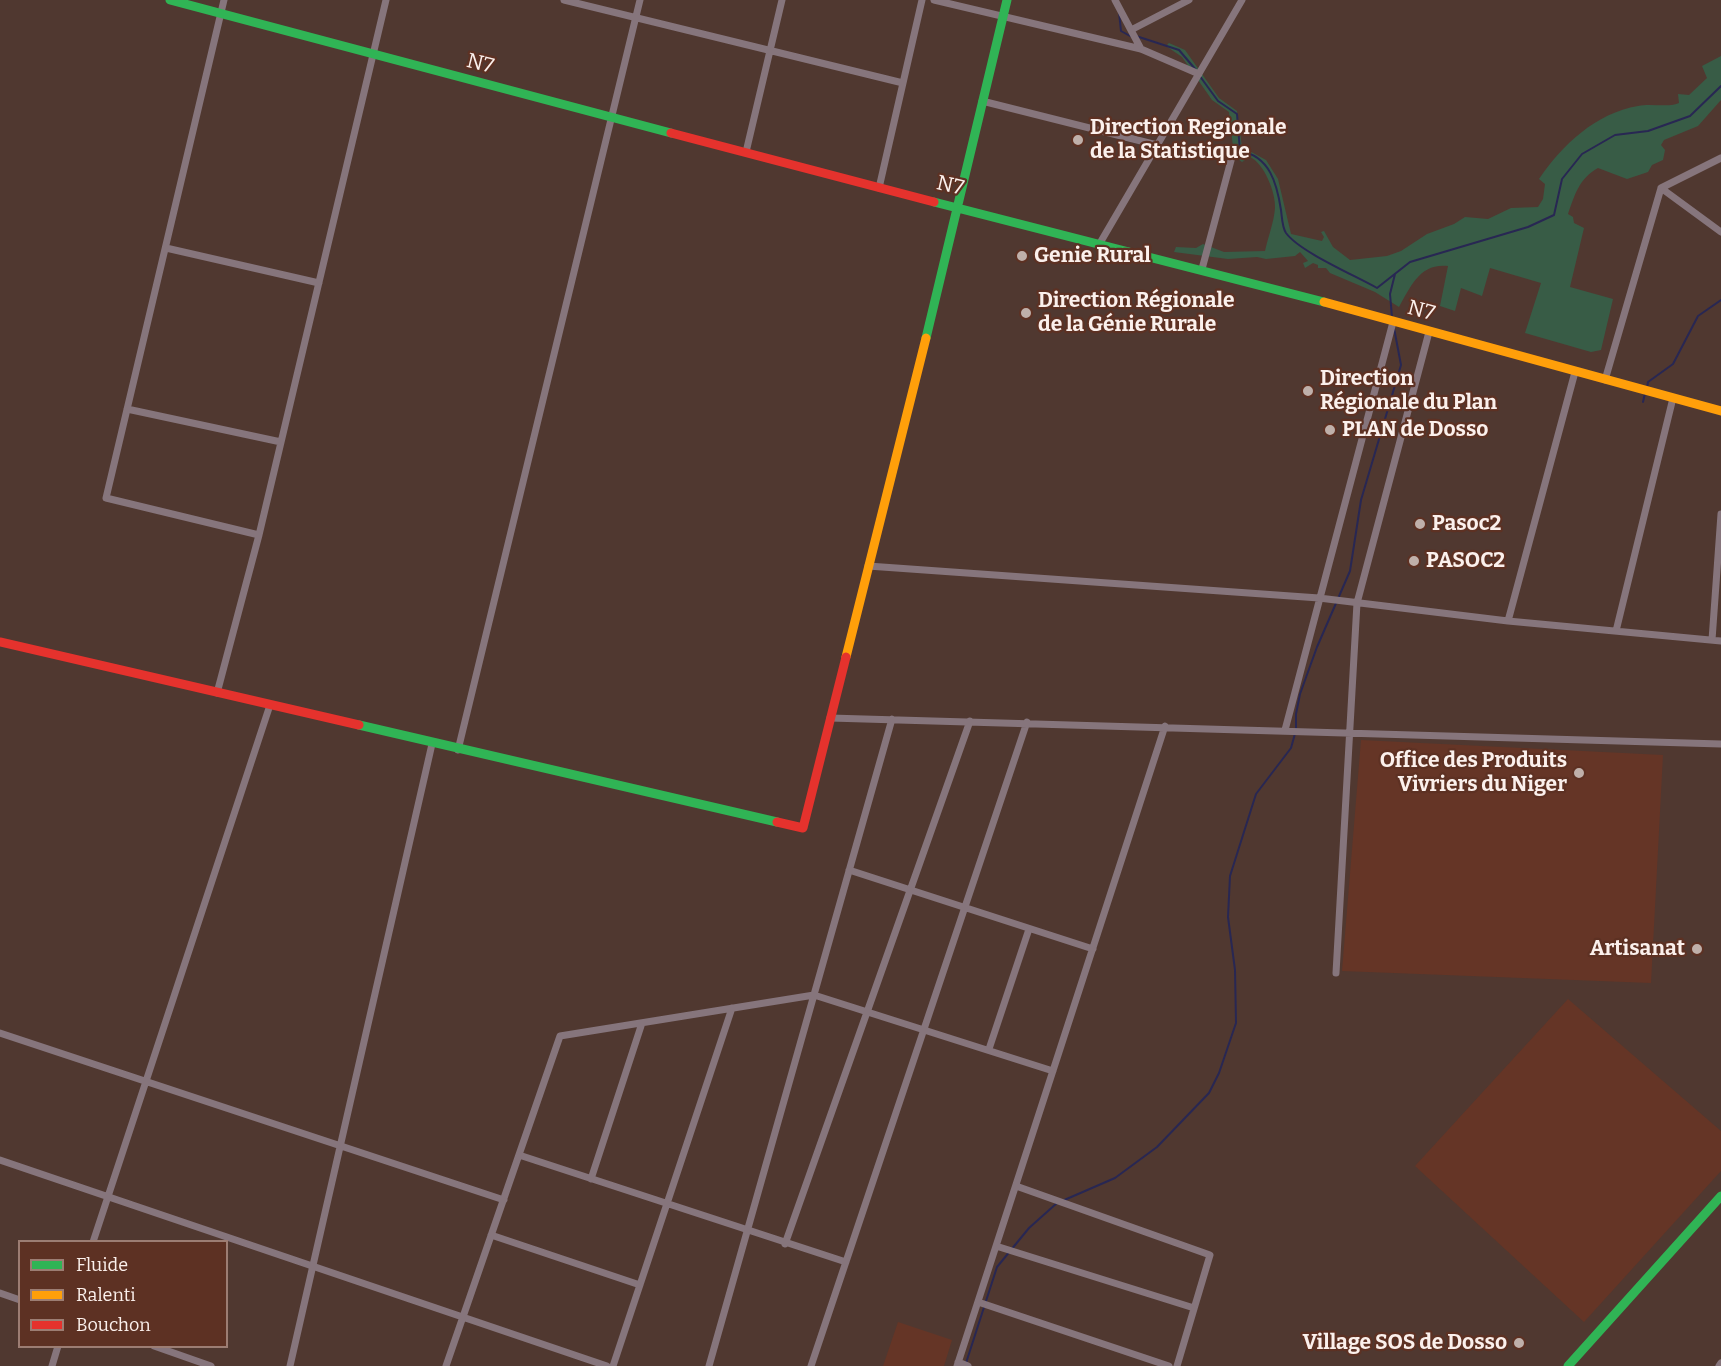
<!DOCTYPE html>
<html>
<head>
<meta charset="utf-8">
<style>
  body { margin:0 }
  #map { position:relative; width:1721px; height:1366px; overflow:hidden; background:#503830; font-family:Bitter,serif }
  canvas { display:block }
  .legend { position:absolute; left:18px; top:1240px; width:210px; height:108px; box-sizing:border-box; background:#5d3123; border:2px solid #9c7d73; margin:0; padding:8px 10px; list-style:none; font-size:18px; color:#fbf0ec }
  .legend li { display:flex; align-items:center; gap:12px; height:30px }
  .legend b { width:30px; border:2px solid #9c7d73 }
</style>
</head>
<body>
<div id="map">
<canvas width="1721" height="1366"></canvas>
<ul class="legend">
<li><b style="height:8px;background:#30b455"></b>Fluide</li>
<li><b style="height:8px;background:#ff9f0a"></b>Ralenti</li>
<li><b style="height:8px;background:#e5322d"></b>Bouchon</li>
</ul>
</div>
<script>
const ctx = document.querySelector('canvas').getContext('2d');
ctx.lineJoin = 'round';
function paint(path, color) {
  ctx.fillStyle = color;
  ctx.fill(path, 'evenodd');
}
function strokePath(path, color, width, dash) {
  ctx.strokeStyle = color;
  ctx.lineWidth = width;
  ctx.lineCap = dash ? 'butt' : 'round';
  ctx.setLineDash(dash || []);
  ctx.stroke(path);
}
function label(font, color, halo, rows, align = 'center') {
  ctx.font = font + ' Bitter,serif';
  ctx.lineWidth = 4.5;
  ctx.setLineDash([]);
  ctx.textBaseline = 'middle';
  ctx.strokeStyle = halo;
  ctx.fillStyle = color;
  for (const [text, x, y, turn = 0] of rows) {
    ctx.save();
    ctx.translate(x, y);
    ctx.rotate((+turn || 0) * Math.PI / 180);
    ctx.textAlign = isNaN(turn) ? turn : align;
    if (halo) ctx.strokeText(text, 0, 0);
    ctx.fillText(text, 0, 0);
    ctx.restore();
  }
}
paint(new Path2D(`
  M1361,740L1663,755L1651,983L1342,971Z
  M1568,999L1721,1131V1171L1584,1322L1415,1166Z
  M898,1322L952,1340L944,1366H883Z`), '#653526');
paint(new Path2D(`
  M1169,43L1185,50L1219,98L1237,111L1242,147L1266,160L1278,179L1291,234L1322,241L1324,237L1321,232L1324,231L1333,247L1350,260L1387,256L1401,251L1427,234L1454,224L1465,217L1488,219L1511,208L1538,207L1543,199L1545,184L1539,179C1562,145 1596,113 1638,106C1652,103 1667,108 1679,103L1678,94L1689,95L1707,78L1702,66L1721,56V100L1698,126L1664,140L1661,145L1665,150L1663,160L1652,165L1648,172L1627,179L1598,168C1579,179 1575,194 1568,214L1573,217L1574,223L1584,228L1570,287L1613,299L1601,350L1591,352L1525,333L1541,283L1490,268L1482,296L1461,288L1455,311L1440,306L1448,266C1420,263 1411,286 1399,307L1375,292L1330,273L1326,268H1318V265L1313,263L1305,268L1303,263L1308,261L1300,252L1295,256L1266,259L1257,257L1228,259L1174,252L1176,247L1196,248L1203,244L1224,252L1265,251C1268,237 1274,222 1275,208C1276,193 1264,163 1250,157L1242,162L1234,156L1229,112L1212,100L1182,57L1166,46Z`), '#385c46');
strokePath(new Path2D(`
  M1119,12L1121,31L1130,36
  M1136,36L1179,50L1196,70
  M1199,75L1218,101L1237,114L1240,151C1270,156 1277,184 1281,210C1282,217 1282,227 1286,233C1300,252 1354,275 1377,288L1410,262L1528,227L1554,215L1562,179L1582,154L1615,135L1648,131L1690,116L1721,86
  M1392,317L1390,294L1395,274
  M1647,388L1648,382L1673,364L1698,316L1721,300
  M1643,402L1645,393
  M1062,1201L1115,1178L1157,1147L1209,1093L1219,1073L1236,1023L1235,970L1228,917L1230,876L1256,794L1291,748L1296,730V714L1300,694L1317,647L1350,571L1361,500L1401,365L1394,328
  M966,1363L997,1267L1029,1228L1057,1203`), '#282753', 2);
strokePath(new Path2D(`
  M224,0L106,498L259,535
  M564,0L903,83
  M934,0L1141,49L1199,74
  M1115,0L1141,49
  M1131,30L1189,0
  M982,101L1157,145
  M746,152L782,0
  M879,188L922,0
  M1661,188L1721,158
  M1100,243L1242,0
  M166,248L319,283
  M1202,269L1233,153
  M1605,380L1661,188L1721,232
  M127,409L281,442
  M868,566L1319,598L1508,621L1721,641
  M1508,621L1575,372
  M1616,631L1673,398
  M1712,640L1721,514
  M217,693L259,535L386,0
  M830,718L1721,744
  M1285,730L1393,322
  M458,750L640,0
  M849,870L1093,949
  M1336,973L1357,603L1429,332
  M0,1033L504,1200
  M989,1049L1029,929
  M519,1155L846,1262
  M0,1160L607,1366
  M591,1179L642,1023
  M1016,1186L1210,1255L1177,1366
  M491,1235L640,1285
  M93,1242L270,705
  M785,1244L970,721
  M996,1246L1194,1308
  M0,1293L20,1300
  M978,1302L1169,1366
  M154,1346L211,1366
  M958,1362L968,1366
  M52,1366L58,1346
  M290,1366L432,744
  M446,1366L560,1036L814,995L1053,1071
  M613,1366L732,1008
  M709,1366L892,719
  M811,1366L1027,722
  M957,1366L1165,726
  M1719,1366L1721,1363`), '#86757c', 7);
strokePath(new Path2D(`
  M170,0L671,133
  M934,202L1324,302
  M926,338L1007,0
  M359,725L777,822
  M1568,1366L1721,1196`), '#30b455', 9);
strokePath(new Path2D(`
  M1324,302L1721,411
  M846,657L926,338`), '#ff9f0a', 9);
strokePath(new Path2D(`
  M671,133L934,202
  M0,642L359,725
  M777,822L803,828L846,657`), '#e5322d', 9);
for (const [x, y, r, color] of [
  [1078,140,6,"#bfb0aa"],
  [1022,256,6,"#bfb0aa"],
  [1026,313,6,"#bfb0aa"],
  [1308,391,6,"#bfb0aa"],
  [1330,430,6,"#bfb0aa"],
  [1420,524,6,"#bfb0aa"],
  [1414,561,6,"#bfb0aa"],
  [1579,773,6,"#bfb0aa"],
  [1697,949,6,"#bfb0aa"],
  [1519,1343,6,"#bfb0aa"]
]) {
  const dot = new Path2D();
  dot.arc(x, y, r, 0, 2 * Math.PI);
  ctx.fillStyle = color;
  ctx.fill(dot);
  strokePath(dot, '#5d3123', 2);
}
label('21px', '#fbf0ec', '#5d3123', [
  ["N7",480,64,14],
  ["N7",950,186,13],
  ["N7",1421,311,15]
]);
label('bold 21px', '#fbf0ec', '#5d3123', [
  ["Direction Regionale",1090,128],
  ["de la Statistique",1090,152],
  ["Genie Rural",1034,256],
  ["Direction Régionale",1038,301],
  ["de la Génie Rurale",1038,325],
  ["Direction",1320,379],
  ["Régionale du Plan",1320,403],
  ["PLAN de Dosso",1342,430],
  ["Pasoc2",1432,524],
  ["PASOC2",1426,561],
  ["Office des Produits",1567,761,"right"],
  ["Vivriers du Niger",1567,785,"right"],
  ["Artisanat",1685,949,"right"],
  ["Village SOS de Dosso",1507,1343,"right"]
], 'left');
</script>
</body>
</html>
